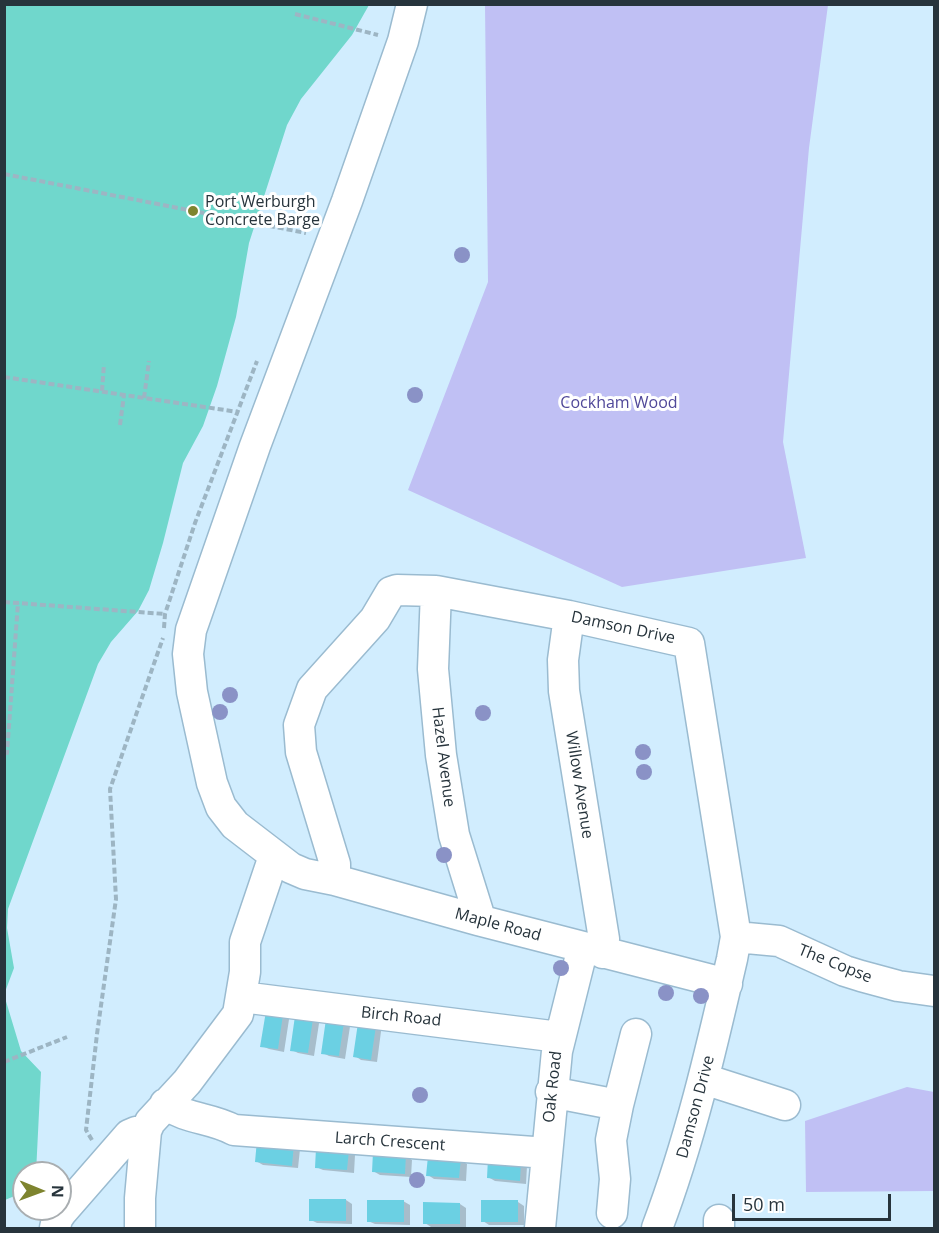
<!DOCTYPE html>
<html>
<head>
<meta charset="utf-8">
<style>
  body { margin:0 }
  #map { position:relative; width:939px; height:1233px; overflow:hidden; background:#d1edfe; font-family:"Open Sans",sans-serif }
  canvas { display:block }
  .frame { position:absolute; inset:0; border:6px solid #27343c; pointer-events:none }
  .north { position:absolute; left:12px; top:1161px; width:60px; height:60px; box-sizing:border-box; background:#fff; border:2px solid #a9aeb1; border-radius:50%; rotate:91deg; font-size:16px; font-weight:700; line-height:24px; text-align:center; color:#27343c }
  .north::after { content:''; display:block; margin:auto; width:21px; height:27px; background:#7e842f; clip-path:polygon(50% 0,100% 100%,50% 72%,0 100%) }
  .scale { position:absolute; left:732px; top:1194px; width:159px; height:27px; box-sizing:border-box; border:3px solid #27343c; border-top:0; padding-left:8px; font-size:18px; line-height:21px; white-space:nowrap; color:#27343c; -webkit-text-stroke:4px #fff; paint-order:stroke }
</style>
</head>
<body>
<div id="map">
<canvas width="939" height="1233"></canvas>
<div class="frame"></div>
<div class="north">N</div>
<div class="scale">50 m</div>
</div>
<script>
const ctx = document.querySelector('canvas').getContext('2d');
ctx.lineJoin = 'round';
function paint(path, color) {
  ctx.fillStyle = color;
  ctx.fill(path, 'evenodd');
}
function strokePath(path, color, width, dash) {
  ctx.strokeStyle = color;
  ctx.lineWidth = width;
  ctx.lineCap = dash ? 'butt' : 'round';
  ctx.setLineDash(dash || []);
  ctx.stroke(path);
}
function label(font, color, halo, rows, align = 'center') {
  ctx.font = font + ' "Open Sans",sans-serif';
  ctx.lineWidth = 6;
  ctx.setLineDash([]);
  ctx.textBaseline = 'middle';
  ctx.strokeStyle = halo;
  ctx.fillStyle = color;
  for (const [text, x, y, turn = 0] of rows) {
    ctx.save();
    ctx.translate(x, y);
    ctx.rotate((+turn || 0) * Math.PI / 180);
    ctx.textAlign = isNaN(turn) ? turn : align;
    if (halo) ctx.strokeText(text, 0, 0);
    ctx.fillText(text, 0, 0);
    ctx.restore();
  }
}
paint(new Path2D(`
  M485,5H828L809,148L783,442L806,558L622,587L408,490L488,282Z
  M907,1087L934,1092V1191L806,1192L805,1121Z`), '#c0c0f4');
paint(new Path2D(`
  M5,4L369,5L352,35L301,99L287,125L249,243L236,317L217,386L203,426L183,463L163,543L149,590L138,611L111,642L98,664L8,909L7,928L14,968L5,992Z
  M5,998L21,1051L41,1072L36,1173H24V1192L5,1200Z`), '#70d7cc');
paint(new Path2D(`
  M268,1007L290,1013L284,1052L269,1049L262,1046Z
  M298,1011L320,1017L314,1056L298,1053L292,1050Z
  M329,1014L351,1020L345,1059L329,1056L323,1053Z
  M360,1018L382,1024L377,1062L361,1060L355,1056Z
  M258,1142L300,1149L298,1168L263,1165L256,1161Z
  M349,1152L355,1155L354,1173L323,1170L316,1167Z
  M406,1156L412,1160L411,1177L380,1175L373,1171Z
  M461,1160L467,1164L466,1181L434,1179L428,1175Z
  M490,1160L527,1166L526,1184L495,1181L488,1177Z
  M346,1200L352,1204V1224L317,1223L311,1220Z
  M403,1201L410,1205V1225L375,1224L368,1221Z
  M518,1202L524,1206V1225H489L483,1221Z
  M460,1204L466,1208V1227H431L425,1223Z`), '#0003');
paint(new Path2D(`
  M267,1005L284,1008L278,1049L260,1047Z
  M296,1009L314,1012L308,1053L290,1051Z
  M327,1012L345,1015L339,1056L321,1054Z
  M359,1016L377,1019L371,1060L353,1057Z
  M257,1140L294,1144L292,1166L255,1162Z
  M316,1148L349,1150L347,1170L315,1168Z
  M373,1152L406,1154L405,1174L372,1172Z
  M428,1156L461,1158L459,1178L426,1176Z
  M488,1158L521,1161L520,1181L487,1178Z
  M309,1199H346V1221H309Z
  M367,1200H404V1222H367Z
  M481,1200H518V1222H481Z
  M423,1202L460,1203V1224H423Z`), '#6bd0e3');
const minor = new Path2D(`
  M412,4L403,41L347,201L255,446L191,630L188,654L192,692L212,783L221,807L235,825L291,868L305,874L335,880L478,920L727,984
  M436,591L433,669L441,755L454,835L478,912V920
  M569,616L563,660L564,691L604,939L603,953
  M335,880V864L301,752L299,725L312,689L375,619L391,592L397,590L436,591L569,616L689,643L736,937L732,959C711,1050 690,1141 657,1228
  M736,937L779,941L845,971L861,976L898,986L934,991
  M242,997L559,1037
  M704,1079L785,1105
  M551,1092L618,1105L611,1140L615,1179L612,1213
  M165,1104C188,1120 210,1117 234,1130L547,1153
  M618,1105L636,1034
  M719,1220V1228
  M55,1228L57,1219L61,1213L129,1135L136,1132L146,1131
  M140,1228V1198L146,1131L150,1122L187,1082L238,1014L245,972V942L274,856
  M540,1228L557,1051L583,947`);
strokePath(minor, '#9abbd0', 33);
strokePath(new Path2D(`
  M295,14L378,35
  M4,174L306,233
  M4,377L238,412
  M102,391L104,364
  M144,398L149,361
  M120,425L124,395
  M4,602L165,614
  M164,628L165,614L195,523L257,361
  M4,753H7L18,603
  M4,1062L67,1037
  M92,1140L86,1130L97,1034L116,899L110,789L163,638`), '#9db5c3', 4, [6, 3]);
strokePath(minor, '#fff', 30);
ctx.fillStyle = '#8a92c6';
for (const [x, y] of [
  [462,255],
  [415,395],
  [230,695],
  [220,712],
  [483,713],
  [643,752],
  [644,772],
  [444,855],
  [561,968],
  [666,993],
  [701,996],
  [420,1095],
  [417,1180]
]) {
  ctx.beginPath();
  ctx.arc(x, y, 8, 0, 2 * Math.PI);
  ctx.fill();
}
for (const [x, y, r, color] of [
  [193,211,6,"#7e842f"]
]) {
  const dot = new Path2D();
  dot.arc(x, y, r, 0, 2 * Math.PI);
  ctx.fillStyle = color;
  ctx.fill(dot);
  strokePath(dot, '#fff', 2);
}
label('16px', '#27343c', '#fff', [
  ["Port Werburgh",205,202],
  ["Concrete Barge",205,220]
], 'left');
label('16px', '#504899', '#fff', [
  ["Cockham Wood",619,403]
]);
label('16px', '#27343c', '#fff', [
  ["Damson Drive",623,628,12],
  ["Hazel Avenue",443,757,83],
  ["Willow Avenue",579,785,81],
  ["Maple Road",498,925,15],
  ["The Copse",835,964,22],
  ["Birch Road",401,1017,6],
  ["Oak Road",553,1087,-84],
  ["Damson Drive",696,1107,-75],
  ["Larch Crescent",390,1142,4]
]);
</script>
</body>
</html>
